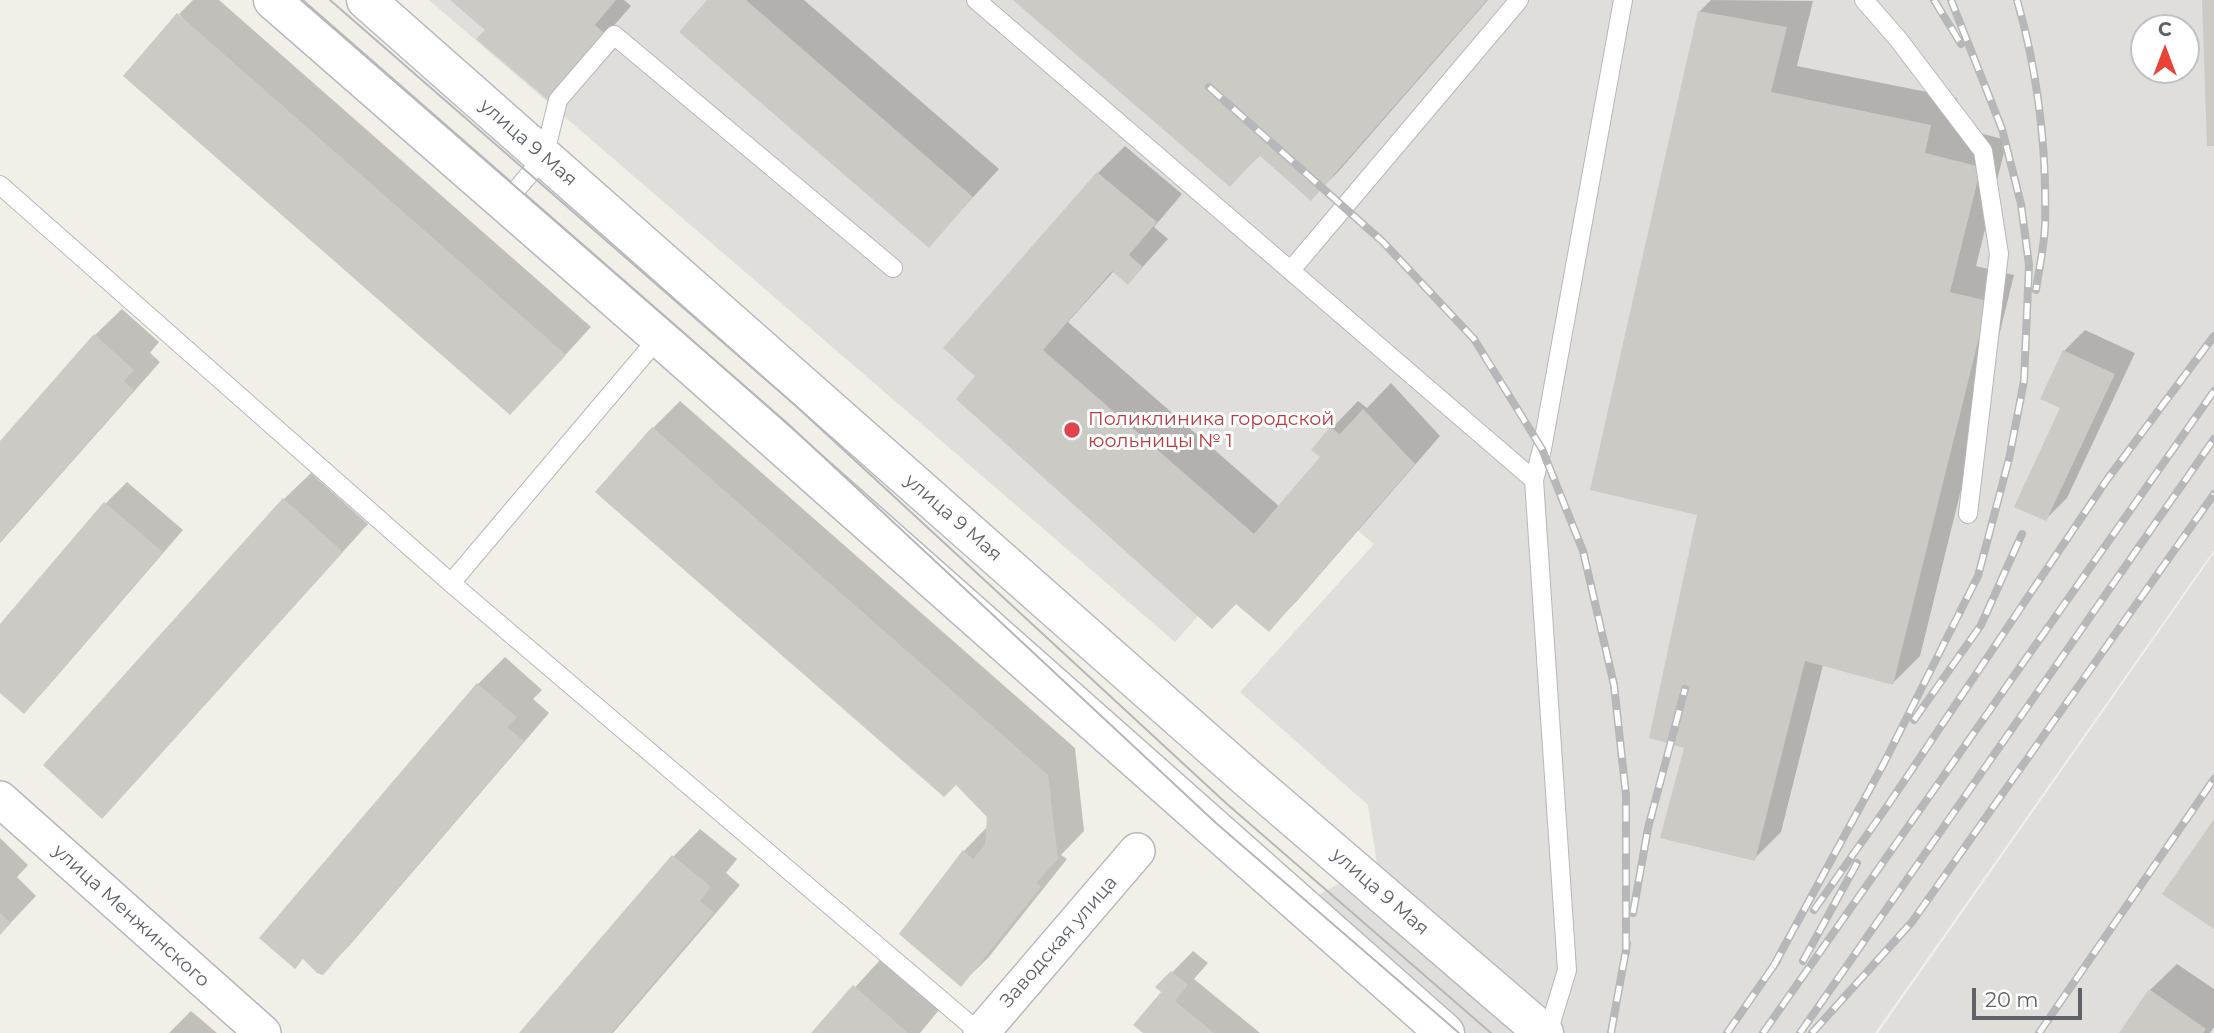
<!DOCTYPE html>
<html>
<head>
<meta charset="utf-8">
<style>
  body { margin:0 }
  #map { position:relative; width:2214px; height:1033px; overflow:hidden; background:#f1efe8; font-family:Montserrat,sans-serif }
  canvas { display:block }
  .north { position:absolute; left:2130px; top:14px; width:70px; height:70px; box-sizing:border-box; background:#fff; border:2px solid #bfc1c3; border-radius:50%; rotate:0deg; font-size:19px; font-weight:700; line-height:28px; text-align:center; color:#5f6368 }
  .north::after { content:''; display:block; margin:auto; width:24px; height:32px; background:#ea4335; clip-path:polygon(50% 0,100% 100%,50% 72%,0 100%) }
  .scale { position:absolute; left:1972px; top:988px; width:110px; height:32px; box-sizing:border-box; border:4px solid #5f6368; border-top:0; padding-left:9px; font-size:21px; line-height:24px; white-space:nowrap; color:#5f6368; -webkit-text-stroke:5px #fff; paint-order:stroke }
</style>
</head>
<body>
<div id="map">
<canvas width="2214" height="1033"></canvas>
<div class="north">С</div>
<div class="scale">20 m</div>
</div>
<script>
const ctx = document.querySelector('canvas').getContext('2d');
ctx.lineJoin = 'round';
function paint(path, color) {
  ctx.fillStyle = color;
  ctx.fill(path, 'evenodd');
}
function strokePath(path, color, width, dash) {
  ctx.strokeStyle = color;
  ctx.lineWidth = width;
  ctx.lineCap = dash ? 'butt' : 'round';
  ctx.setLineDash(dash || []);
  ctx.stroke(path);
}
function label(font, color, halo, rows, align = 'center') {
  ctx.font = font + ' Montserrat,sans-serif';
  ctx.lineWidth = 6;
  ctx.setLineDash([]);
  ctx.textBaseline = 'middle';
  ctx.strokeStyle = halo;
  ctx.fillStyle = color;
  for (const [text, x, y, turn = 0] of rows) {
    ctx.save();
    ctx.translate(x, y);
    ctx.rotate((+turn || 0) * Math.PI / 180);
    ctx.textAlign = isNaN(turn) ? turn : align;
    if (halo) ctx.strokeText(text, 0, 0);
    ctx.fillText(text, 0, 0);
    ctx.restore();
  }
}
paint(new Path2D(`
  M429,0H2214V550L1875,1033H1427L1314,897L1350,878L1380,883L1368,805L1240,692L1374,544L1309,490L1175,642ZM2144,28H2186V70H2144Z
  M2214,553V1033H1878Z`), '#e0deda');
paint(new Path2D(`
  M193,0H219L591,327L537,386L179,14Z
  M453,0H624L631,6L574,71L487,29Z
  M710,0H804L999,169L929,245Z
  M1016,0H1488L1338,172L1311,198L1261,154L1230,185Z
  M1711,0L1813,1L1797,66L1957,98L1951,126L2007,140L1976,266L2014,275L1920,656L1893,683L1823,665L1781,832L1754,859L1686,747L1699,514V12Z
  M1125,146L1182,194L1154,227L1168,239L1128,283L1114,271L1068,322L1280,507L1323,457L1313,450L1332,428L1358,401L1367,408L1391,383L1440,436L1296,602L1269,629L945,347L1098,173Z
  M122,309L159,342L150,353L160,362L0,543V443L95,335Z
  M2085,330L2135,353L2067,498L2046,519L2062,407L2064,351Z
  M680,401L1075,748L1084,831L1061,855L1067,859L988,958L961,984L964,851L988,826L989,817L653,428Z
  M311,473L368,524L129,789L102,816L284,499Z
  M127,482L183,530L45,690L24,711L0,691V626L106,503Z
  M505,657L542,690L533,699L549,713L349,946L322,973L304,957L262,938L478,684Z
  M700,829L737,859L726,873L740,885L613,1033H521L674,856Z
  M0,838L28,865L17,877L36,896L0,934Z
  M1193,951L1208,963L1194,979L1260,1033H1146L1163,991L1158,987Z
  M881,959L939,1010L920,1033H813Z
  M2177,964L2214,989V1027L2210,1033H2121L2150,990Z
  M191,1011L217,1033H169Z`), '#0003');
paint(new Path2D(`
  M450,0H616L595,25L605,34L548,100L476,39L485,30Z
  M707,0H746L973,197L929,248L679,32Z
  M1013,0H1487L1311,201L1259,155L1230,187Z
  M2202,0H2214V146H2207Z
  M1698,11L1787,27L1771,92L1931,125L1925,153L1981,167L1950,292L1988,301L1893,685L1805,661L1755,861L1660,838L1684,748L1649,738L1697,515L1590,490Z
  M177,13L566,355L510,415L123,76Z
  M1097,172L1157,222L1129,255L1143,267L1128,285L1112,271L1043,350L1254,534L1320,457L1311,450L1330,427L1340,434L1363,409L1415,464L1269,632L1236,604L1212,629L956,399L975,376L943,348Z
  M94,334L134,370L124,381L134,390L0,542V441Z
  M2063,350L2115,374L2046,521L2014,507L2060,408L2040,399Z
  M652,427L1048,775L1058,859L1036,883L1041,887L961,987L899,934L963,850L973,859L985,845L987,817L956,785L944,797L595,492Z
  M283,498L343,552L102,819L43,765Z
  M104,502L163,552L24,714L0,693V624Z
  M477,683L517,717L507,727L524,741L323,975L317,973L303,959L295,969L259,938Z
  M2214,819V929L2162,894Z
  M672,855L711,887L700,901L714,912L611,1033H519Z
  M0,913L11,923L0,935Z
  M1171,971L1188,985L1175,1001L1214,1033H1143L1133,1025L1161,992L1155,987Z
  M853,985L908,1033H811Z
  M2149,989L2206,1029L2203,1033H2119Z`), '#cccac5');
const service = new Path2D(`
  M976,0L1534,480L1567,970L1548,1033
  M1864,0L1898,39L1983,151L1999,254L1968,514
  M0,185L451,583L980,1033
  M505,203L544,157L558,100L614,35L893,268
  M1291,270L1519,0
  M1534,480L1542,449L1623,0
  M451,583L659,337`);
const minor = new Path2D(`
  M0,799L263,1033
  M981,1033L1137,851`);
const secondary = new Path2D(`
  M273,0L659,337L1445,1033
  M366,0L1245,776L1544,1033`);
strokePath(service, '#b5b8bc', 20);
strokePath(minor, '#b5b8bc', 38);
strokePath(secondary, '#b6babf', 41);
strokePath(service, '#fff', 18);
strokePath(minor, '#fff', 35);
strokePath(secondary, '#fff', 38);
strokePath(new Path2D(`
  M301,0L786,422L1216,823L1459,1033
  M330,0L796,406L1227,804L1491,1033`), '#b6b7b8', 2);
const rail = new Path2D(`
  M1934,0L1961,44
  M2017,0C2038,73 2047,150 2045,226C2044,247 2039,269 2036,290
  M1209,87L1383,242L1474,339L1542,449L1583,551L1614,685L1626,795V952
  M1914,720L1981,625L2022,534
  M1814,910L1890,802L2106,481L2214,336
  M1633,913L1648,828L1685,689
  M1803,961L1857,863
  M1773,967L1884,763L1978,576L2009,459L2024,381L2029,265L2021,204L2002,129L1951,0
  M1611,1033L1627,944
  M1727,1033L1777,961
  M1763,1033L2214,391
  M1800,1033L2214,439
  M1812,1033L1912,922L2214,494
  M2039,1033L2214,779`);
strokePath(rail, '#b6b7b8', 8);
strokePath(rail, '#fff', 5, [16]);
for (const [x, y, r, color] of [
  [1072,430,9,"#e0444e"]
]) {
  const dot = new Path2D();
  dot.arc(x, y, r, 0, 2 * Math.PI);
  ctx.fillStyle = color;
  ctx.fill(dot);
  strokePath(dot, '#fff', 2.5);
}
label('19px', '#5f6368', '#fff', [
  ["улица 9 Мая",528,143,41],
  ["улица 9 Мая",953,518,41],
  ["улица 9 Мая",1380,892,41],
  ["улица Менжинского",131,916,42],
  ["Заводская улица",1059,942,-49]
]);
label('19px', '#be3a42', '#fff', [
  ["Поликлиника городской",1088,419],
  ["юольницы № 1",1088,441]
], 'left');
</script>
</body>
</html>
